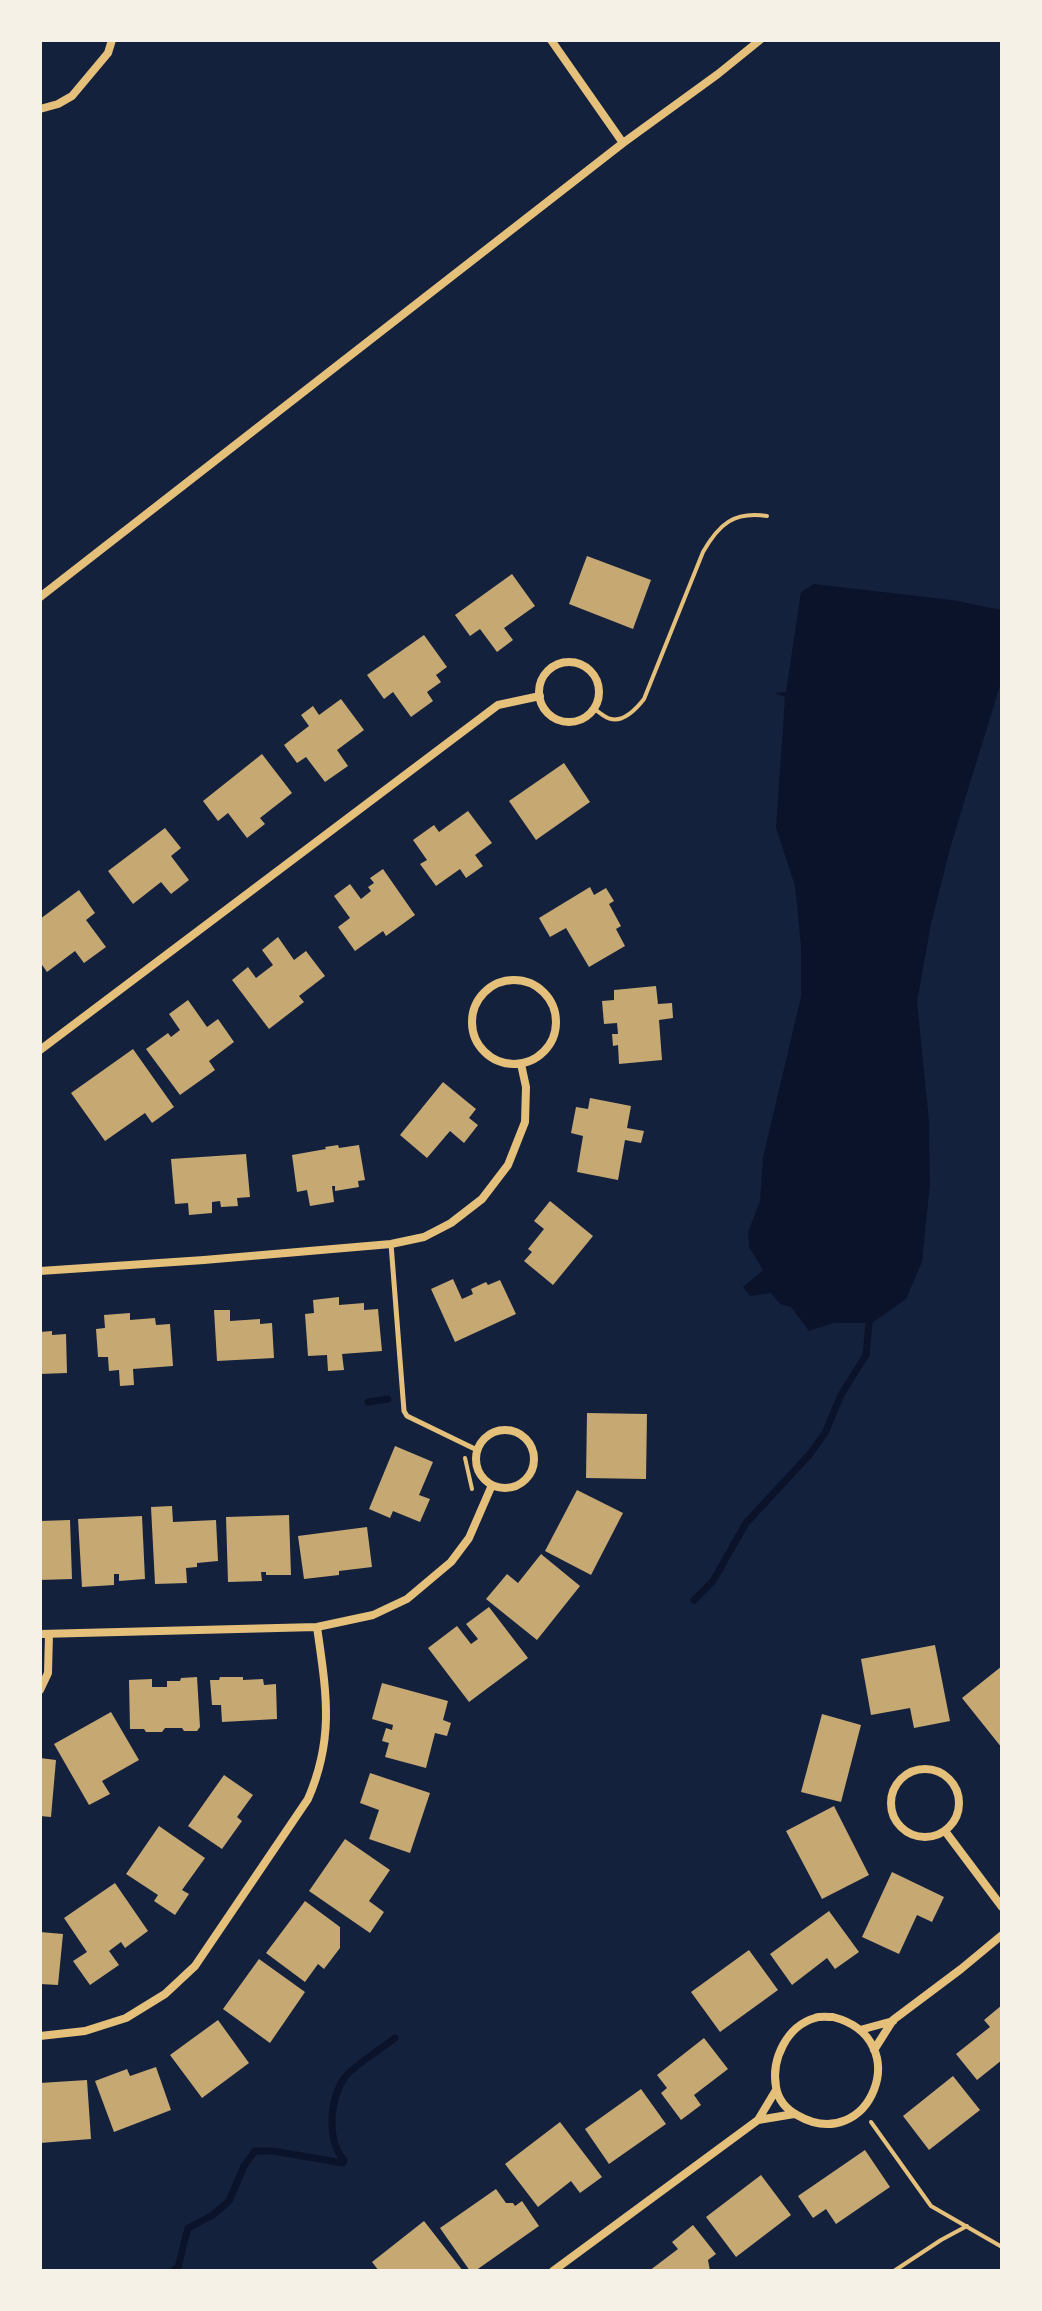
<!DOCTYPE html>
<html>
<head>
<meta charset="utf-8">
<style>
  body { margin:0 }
  #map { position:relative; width:1042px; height:2311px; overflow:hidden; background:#14213d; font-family:"Fira Sans",sans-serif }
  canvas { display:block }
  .frame { position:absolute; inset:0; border:42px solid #f6f1e7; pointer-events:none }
</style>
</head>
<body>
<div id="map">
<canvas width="1042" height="2311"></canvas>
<div class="frame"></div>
</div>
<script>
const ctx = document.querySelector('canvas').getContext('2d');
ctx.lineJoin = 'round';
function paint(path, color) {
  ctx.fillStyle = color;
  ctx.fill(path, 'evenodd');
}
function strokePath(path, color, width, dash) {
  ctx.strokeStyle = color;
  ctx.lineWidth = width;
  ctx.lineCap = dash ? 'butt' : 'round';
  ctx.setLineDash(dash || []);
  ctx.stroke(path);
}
paint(new Path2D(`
  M814,584L952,600L1002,610V679L951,845L931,924L917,1002L929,1120L930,1184L922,1262L906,1299L872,1323H834L809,1331L791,1307L780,1304L771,1293L750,1296L743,1287L763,1270L749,1247L748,1232L760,1201L763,1157L801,997V946L795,886L776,828L785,697L774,693L786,692L801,592Z`), '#0b132b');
strokePath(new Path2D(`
  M368,1402L388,1399
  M694,1600L713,1581L746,1523L810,1454L825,1433L841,1395L866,1355L869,1323
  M173,2271L178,2267L188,2228L213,2215L229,2201L244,2166L255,2151H273L343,2163L344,2160C326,2140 330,2098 345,2077C350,2069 385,2046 395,2038`), '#0b132b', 7);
paint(new Path2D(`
  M587,556L651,580L633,629L569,604Z
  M512,574L535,606L504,628L513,640L497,652L480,629L470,636L455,615Z
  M424,635L447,667L436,675L441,682L427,692L433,701L411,717L393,692L384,699L367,675Z
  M341,699L364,730L337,750L348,766L325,782L306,757L297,763L284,745L309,726L301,715L313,706L319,715Z
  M262,754L292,793L260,818L265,824L247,838L228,813L218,821L203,801Z
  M564,763L590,802L536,840L509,801Z
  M468,811L492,843L475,855L483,866L466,878L460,869L436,886L420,864L427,860L413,840L434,825L439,832Z
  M165,828L181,848L171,856L189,880L171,894L161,882L133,904L108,871Z
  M383,869L415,915L386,936L383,931L355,951L338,927L350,918L334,896L350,884L361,899L371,891L368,887L374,883L370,878Z
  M590,887L594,895L606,888L614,901L609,904L621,926L616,929L625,946L589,967L566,928L550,937L539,918Z
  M79,890L95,913L86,920L106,947L84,963L75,951L47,972L40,962V919Z
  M278,937L294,960L306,951L325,976L299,996L304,1002L269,1029L232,980L248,967L256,978L273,965L262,950Z
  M656,986L658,1004L672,1003L673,1018L659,1020L662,1060L619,1064L618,1045L613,1046L612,1034H618L617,1023L604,1024L602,1001L614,1000V990Z
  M188,1000L207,1027L218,1019L234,1042L209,1061L215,1070L180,1095L146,1049L168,1033L171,1037L180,1030L169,1014Z
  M133,1049L174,1107L152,1123L145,1113L105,1141L71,1093Z
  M443,1082L476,1109L469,1118L478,1125L464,1143L450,1131L427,1158L400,1135Z
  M590,1098L631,1106L627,1128L644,1131L641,1143L625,1140L618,1180L577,1172L583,1136L571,1133L576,1107L588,1109Z
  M338,1145L339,1148L359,1145L365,1180L358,1181L359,1187L335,1191V1186H332L334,1202L310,1206L307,1190L297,1192L292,1155L326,1149L325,1147Z
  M246,1154L250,1197L237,1198L238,1206L221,1207L220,1201L212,1202V1213L189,1215L188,1203L175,1204L171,1159Z
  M550,1201L593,1236L553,1285L524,1261L532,1252L528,1249L544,1229L534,1221Z
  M453,1279L462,1299L473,1294L471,1289L486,1282L488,1285L500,1280L516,1314L455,1342L431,1289Z
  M339,1297V1305L364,1303V1310L378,1309L382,1351L342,1354L344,1370L328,1371L327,1355L308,1356L305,1314L314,1313L313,1300Z
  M214,1310H230V1321L260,1319V1324L272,1323L274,1358L217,1361Z
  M130,1313V1320L155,1318L156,1325L170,1324L173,1366L133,1369L134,1385L120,1386L119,1370L109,1371L108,1357H98L96,1329L105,1328L104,1315Z
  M52,1331V1335L66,1334L67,1373L40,1374V1332Z
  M587,1413L647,1414L646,1479L586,1478Z
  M395,1446L433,1462L419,1495L430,1499L420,1522L393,1511L390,1518L369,1509Z
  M577,1490L623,1513L591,1575L545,1551Z
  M172,1506L173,1522L216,1520L218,1561L197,1563V1567L186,1568L187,1583L155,1584L151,1507Z
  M289,1515L291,1575H266V1572H261L262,1581L228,1582L226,1517Z
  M142,1516L145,1579L119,1581V1574H114V1585L82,1587L78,1519Z
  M70,1520L72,1579L40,1580V1521Z
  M367,1527L372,1567L339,1571V1575L304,1579L298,1536Z
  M541,1554L580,1586L537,1640L486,1599L507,1574L518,1583Z
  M489,1607L528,1658L469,1702L428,1648L457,1626L471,1644L478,1639L466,1624Z
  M935,1645L950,1721L914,1728L910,1708L871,1715L861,1659Z
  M1002,1666V1748L962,1698Z
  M197,1677L200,1727L197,1731H184L182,1728H165L162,1732H146L144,1729H130L129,1680L152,1679V1687H167V1681H180L181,1678Z
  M220,1677H243V1680L263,1679L264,1685L276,1684L277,1719L222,1722L221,1705H212L210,1680H219Z
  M382,1683L448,1701L443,1720L451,1723L447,1736L435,1733L426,1768L385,1757L389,1743L382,1741L386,1728L392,1730L393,1725L372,1719Z
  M111,1712L139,1760L102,1781L110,1794L89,1805L54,1744Z
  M822,1714L861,1725L841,1802L801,1792Z
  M40,1758L56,1760L51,1817L40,1816Z
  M370,1773L430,1793L410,1853L369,1839L379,1810L360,1803Z
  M224,1775L253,1795L237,1817L242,1821L222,1849L188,1826Z
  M834,1806L869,1875L822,1899L786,1831Z
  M159,1826L205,1858L182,1890L189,1894L175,1915L154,1901L158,1895L126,1874Z
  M345,1839L390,1870L369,1901L384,1912L370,1933L309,1891Z
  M892,1872L944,1897L932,1922L917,1915L899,1954L862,1937Z
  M115,1883L148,1931L125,1948L121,1942L109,1951L119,1965L90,1985L73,1961L87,1952L64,1918Z
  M305,1901L340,1927V1948L324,1969L318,1964L305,1982L266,1953Z
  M829,1911L859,1952L835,1969L827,1958L792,1985L770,1954Z
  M40,1932L63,1934L58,1985L40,1984Z
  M749,1950L778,1990L720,2032L691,1992Z
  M259,1959L305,1992L270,2043L223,2009Z
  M1002,2005V2060L977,2080L956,2054L990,2027L984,2020Z
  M218,2020L249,2063L202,2098L170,2055Z
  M704,2038L728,2069L694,2095L701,2105L681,2120L661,2093L667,2088L657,2075Z
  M156,2067L171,2110L114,2132L95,2081L127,2069L130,2076Z
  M953,2076L980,2110L929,2150L903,2116Z
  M87,2080L91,2139L40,2143V2083Z
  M641,2089L666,2124L609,2164L585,2129Z
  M560,2122L602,2177L580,2193L571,2181L538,2207L505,2164Z
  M865,2150L890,2187L836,2224L826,2209L813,2218L798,2196Z
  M761,2175L791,2215L736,2257L706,2217Z
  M496,2189L506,2203H513L515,2206L522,2201L539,2226L475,2271H470L440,2228Z
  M424,2221L463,2271H379L372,2262Z
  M693,2225L716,2254L708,2260L710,2271H649L678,2249L672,2242Z`), '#c6a872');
strokePath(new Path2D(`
  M593,708C598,711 605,718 611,719C624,722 637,708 644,699L703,552C719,524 734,511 767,516
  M465,1458L472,1489
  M871,2122L931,2206L1002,2247
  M894,2271L941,2240L967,2226`), '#e5c07b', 4);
strokePath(new Path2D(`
  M391,1244L404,1411L407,1416L477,1450`), '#e5c07b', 5);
strokePath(new Path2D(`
  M551,40L623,143
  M40,109L58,104L72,96L108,53L112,40
  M40,597L623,143L718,74L760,40
  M539 692a30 30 0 1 1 60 0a30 30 0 1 1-60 0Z
  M472 1022a42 42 0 1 1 84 0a42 42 0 1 1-84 0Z
  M40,1050L498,705L540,696
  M40,1271L204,1260L391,1244L424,1237L451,1223L482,1199L508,1165L525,1122L526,1087L521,1064
  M476 1459a29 29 0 1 1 58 0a29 29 0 1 1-58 0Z
  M40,1634L317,1627L373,1615L407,1599L451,1562L469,1538L492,1485
  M40,1690L48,1673L49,1634
  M891 1803a34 34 0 1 1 68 0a34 34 0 1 1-68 0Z
  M945,1831L1002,1907
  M833,2017C918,2039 869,2157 797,2115C786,2109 778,2099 776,2087C771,2059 787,2026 815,2018C820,2016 828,2017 833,2017Z
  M860,2030L893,2021
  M40,2036L85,2031L126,2018L165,1994L195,1966L308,1799C335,1737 326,1691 317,1627
  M874,2050L893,2020L961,1969L1002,1935
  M758,2120L794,2114
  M553,2271L758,2120L776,2090`), '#e5c07b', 8);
</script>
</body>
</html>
